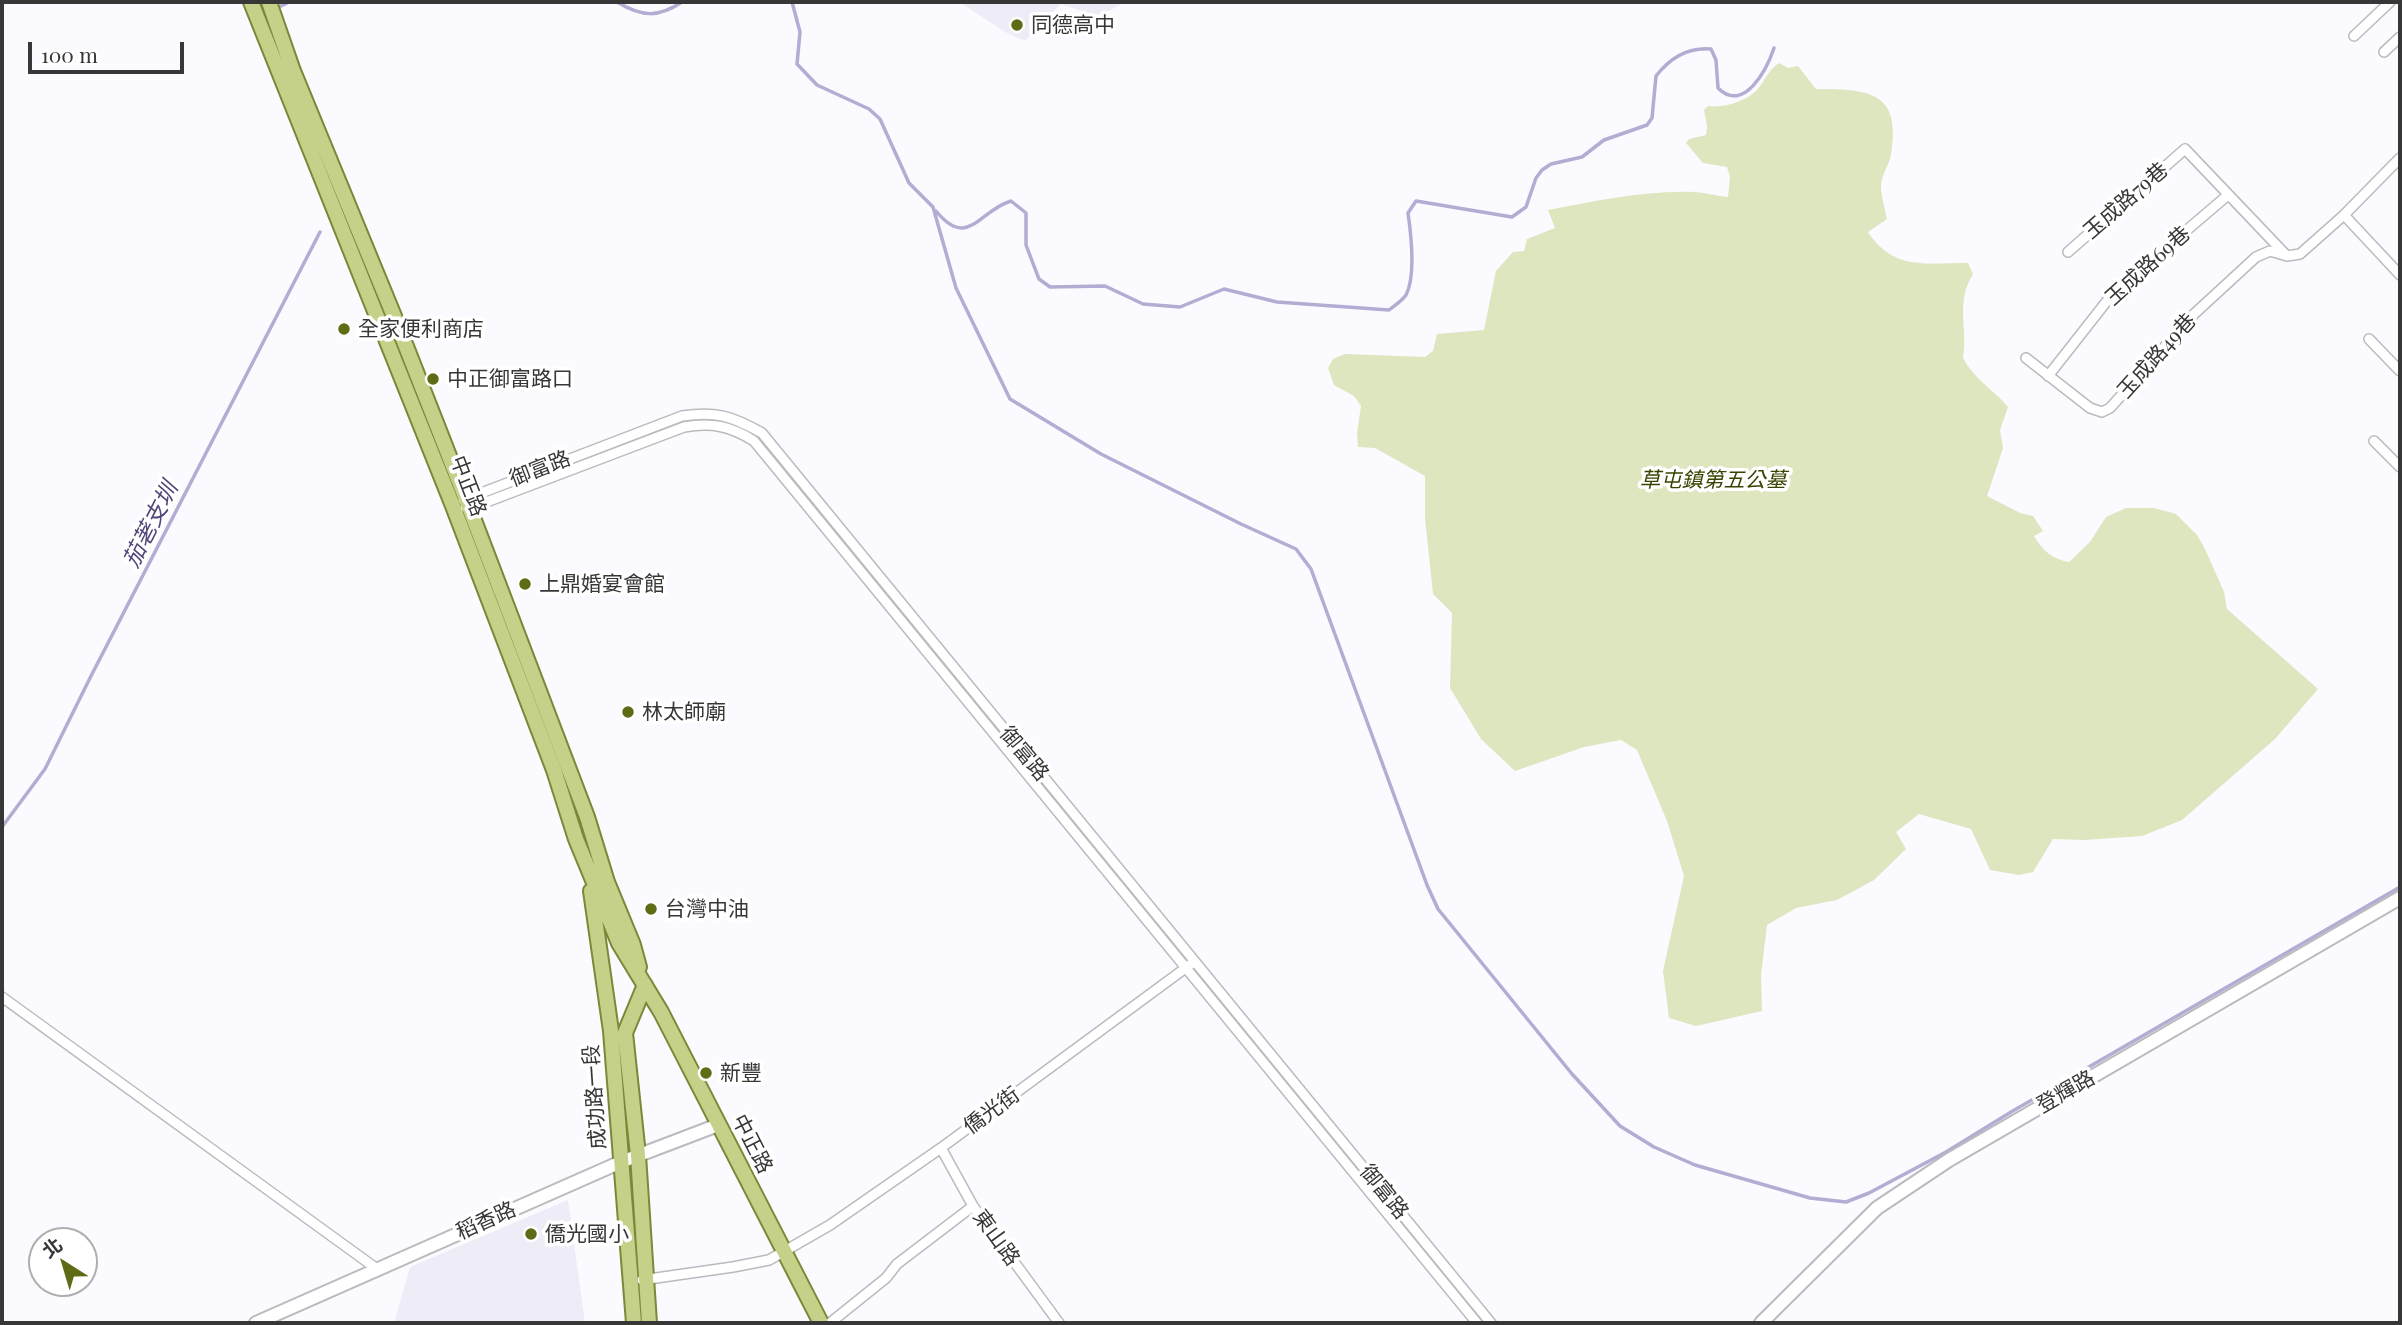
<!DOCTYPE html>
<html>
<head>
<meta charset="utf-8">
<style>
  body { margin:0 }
  #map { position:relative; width:2402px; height:1325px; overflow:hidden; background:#fbfaff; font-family:"Playfair Display","Noto Sans TC",serif }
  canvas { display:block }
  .frame { position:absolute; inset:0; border:4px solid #373738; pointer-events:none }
  .north { position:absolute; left:28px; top:1227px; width:70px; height:70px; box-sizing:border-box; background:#fff; border:2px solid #afafaf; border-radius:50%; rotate:323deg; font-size:19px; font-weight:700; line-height:28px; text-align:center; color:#373738 }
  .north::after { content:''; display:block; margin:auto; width:24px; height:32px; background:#5f6c15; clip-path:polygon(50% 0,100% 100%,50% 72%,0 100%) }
  .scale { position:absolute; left:28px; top:42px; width:156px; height:32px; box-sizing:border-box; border:4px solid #373738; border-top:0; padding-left:9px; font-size:21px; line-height:24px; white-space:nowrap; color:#373738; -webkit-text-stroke:5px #fff; paint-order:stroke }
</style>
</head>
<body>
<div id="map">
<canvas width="2402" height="1325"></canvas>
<div class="frame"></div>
<div class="north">北</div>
<div class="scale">100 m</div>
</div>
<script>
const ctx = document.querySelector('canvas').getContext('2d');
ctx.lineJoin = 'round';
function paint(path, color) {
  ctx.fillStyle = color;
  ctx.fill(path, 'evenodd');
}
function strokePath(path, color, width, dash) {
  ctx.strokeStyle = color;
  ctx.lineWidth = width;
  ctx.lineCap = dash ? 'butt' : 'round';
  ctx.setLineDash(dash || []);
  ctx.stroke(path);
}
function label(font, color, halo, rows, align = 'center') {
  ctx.font = font + ' "Playfair Display","Noto Sans TC",serif';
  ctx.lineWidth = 7;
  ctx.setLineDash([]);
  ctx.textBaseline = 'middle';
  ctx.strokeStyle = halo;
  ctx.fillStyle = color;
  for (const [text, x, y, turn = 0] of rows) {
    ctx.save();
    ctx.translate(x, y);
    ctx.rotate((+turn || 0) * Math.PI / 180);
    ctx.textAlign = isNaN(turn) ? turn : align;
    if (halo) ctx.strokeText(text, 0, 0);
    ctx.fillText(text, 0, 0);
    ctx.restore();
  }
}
paint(new Path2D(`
  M959,2H1125L1098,17L1061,4L1025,41L1007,33Z
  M568,1200L585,1323H394L410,1267Z`), '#eeecf7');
paint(new Path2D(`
  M1779,63L1788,68L1798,66L1816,89C1868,89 1902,91 1891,155C1889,165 1881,176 1881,186C1881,197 1885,208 1887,219L1868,232C1893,271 1927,263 1968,263L1973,274C1955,303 1968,327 1963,358C1975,380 1992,388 2008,407L2000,430L2003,448L1987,496L2020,513L2033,516L2043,531L2034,536C2043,551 2052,559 2069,562L2090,542L2106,517L2126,508H2154L2176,514L2197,535L2205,549L2224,592L2227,609L2318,689L2275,739L2182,820L2142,836L2084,840L2053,839L2033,872L2019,875L1990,870L1971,829L1919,814L1896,832L1906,849L1874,880L1837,900L1796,908L1767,925L1761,975L1762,1011L1696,1026L1669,1018L1663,971L1684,876L1667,821L1637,750L1621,740L1584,747L1515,771L1481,739L1450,688L1452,613L1433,594L1425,518V476L1375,448L1358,447L1357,433L1361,406L1354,396L1334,385L1328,368L1333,359L1345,354L1425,357L1433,351L1437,334L1484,330L1496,271L1513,252L1524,251L1527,239L1555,228L1548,210C1596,201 1646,190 1695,192C1706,193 1717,196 1728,197L1730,177L1727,167L1703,163L1686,143L1689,139L1706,135L1707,126L1704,110L1708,106C1724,108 1745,102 1757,90C1765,81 1768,70 1779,63Z`), '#dde6bf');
strokePath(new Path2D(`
  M617,2C642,17 658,18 682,2
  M792,2L800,32L797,64L817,85L869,109L880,119L909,183L933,207L956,288L1010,399L1101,454L1241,524L1296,549L1311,569L1427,885L1438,909L1572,1074L1620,1126L1654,1147L1695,1165L1810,1198L1846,1202L1869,1193L1946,1152L2011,1112L2400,887
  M281,6L289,2
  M936,211C968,250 978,211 1011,201L1026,213V245L1039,279L1050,287L1105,286L1143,304L1180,307L1224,289L1277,302L1389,310C1395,305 1402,301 1406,295C1416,276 1411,234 1408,213L1416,201L1512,217L1526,207L1536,178L1542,170L1551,164L1582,157L1604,140L1647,125L1652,118L1656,76C1670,58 1688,47 1711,49L1716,60L1718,88C1744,114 1767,69 1774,48
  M2,827L45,769L91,676L320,232`), '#b4acd2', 3.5);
const street = new Path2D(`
  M2354,36L2390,2
  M2384,52L2400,37
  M2344,215L2400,275
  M2068,252L2185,149L2286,255
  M2369,339L2400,371
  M2026,358L2090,408L2102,412L2110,408L2193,315L2256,257L2270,251L2287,256L2300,254L2344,215L2400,158
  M2048,376L2114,292L2228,195
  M2374,441L2400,467
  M463,500L682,416C716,411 732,416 762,433L1491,1323
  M465,507L476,506L684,427C711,422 731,426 754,441L1477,1323
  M2,997L377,1269
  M941,1148L973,1206L1059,1323
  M642,1280L733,1267L769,1260L783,1252L830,1225L941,1148L1191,964
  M830,1323L886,1278L897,1264L973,1206`);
const secondary = new Path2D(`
  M256,1323L621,1162L718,1125
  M1761,1323L1877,1208L1949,1160L2400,898`);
const primary = new Path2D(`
  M251,2L453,506L554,770L576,839L619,943L661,1012L821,1323
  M269,2L293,71L398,326L469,507L587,817L607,882L633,945L639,967
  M591,891L611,1031L634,1323
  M645,985L625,1033L638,1155L649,1323`);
strokePath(street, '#bbbabe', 12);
strokePath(secondary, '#bbbabe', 16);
strokePath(primary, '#7b8838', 18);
strokePath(street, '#fff', 9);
strokePath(secondary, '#fff', 12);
strokePath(primary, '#c5d188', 14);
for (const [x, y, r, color] of [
  [1017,25,7,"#5f6c15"],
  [344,329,7,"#5f6c15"],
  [433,379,7,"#5f6c15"],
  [525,584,7,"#5f6c15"],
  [628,712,7,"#5f6c15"],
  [651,909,7,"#5f6c15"],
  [706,1073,7,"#5f6c15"],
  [531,1234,7,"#5f6c15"]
]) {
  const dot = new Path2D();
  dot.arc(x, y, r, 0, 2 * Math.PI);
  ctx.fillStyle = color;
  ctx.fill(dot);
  strokePath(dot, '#fff', 2.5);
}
label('21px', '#373738', '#fff', [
  ["同德高中",1031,25],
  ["全家便利商店",358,329],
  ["中正御富路口",447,379],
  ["上鼎婚宴會館",539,584],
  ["林太師廟",642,712],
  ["台灣中油",665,909],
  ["新豐",720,1073],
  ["僑光國小",545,1234]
], 'left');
label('21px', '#373738', '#fff', [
  ["玉成路79巷",2126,201,-41],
  ["玉成路69巷",2148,266,-42],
  ["玉成路49巷",2157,356,-48],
  ["御富路",540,469,-21],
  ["中正路",468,486,69],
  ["御富路",1024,754,50],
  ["登輝路",2066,1092,-30],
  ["成功路一段",595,1097,-94],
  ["僑光街",992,1111,-36],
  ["中正路",752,1144,63],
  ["御富路",1384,1192,51],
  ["稻香路",486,1221,-24],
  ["東山路",996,1238,54]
]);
label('italic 21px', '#3a4300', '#fff', [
  ["草屯鎮第五公墓",1713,480]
]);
label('italic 23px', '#54467a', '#fff', [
  ["茄荖支圳",151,525,-63]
]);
</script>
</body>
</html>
